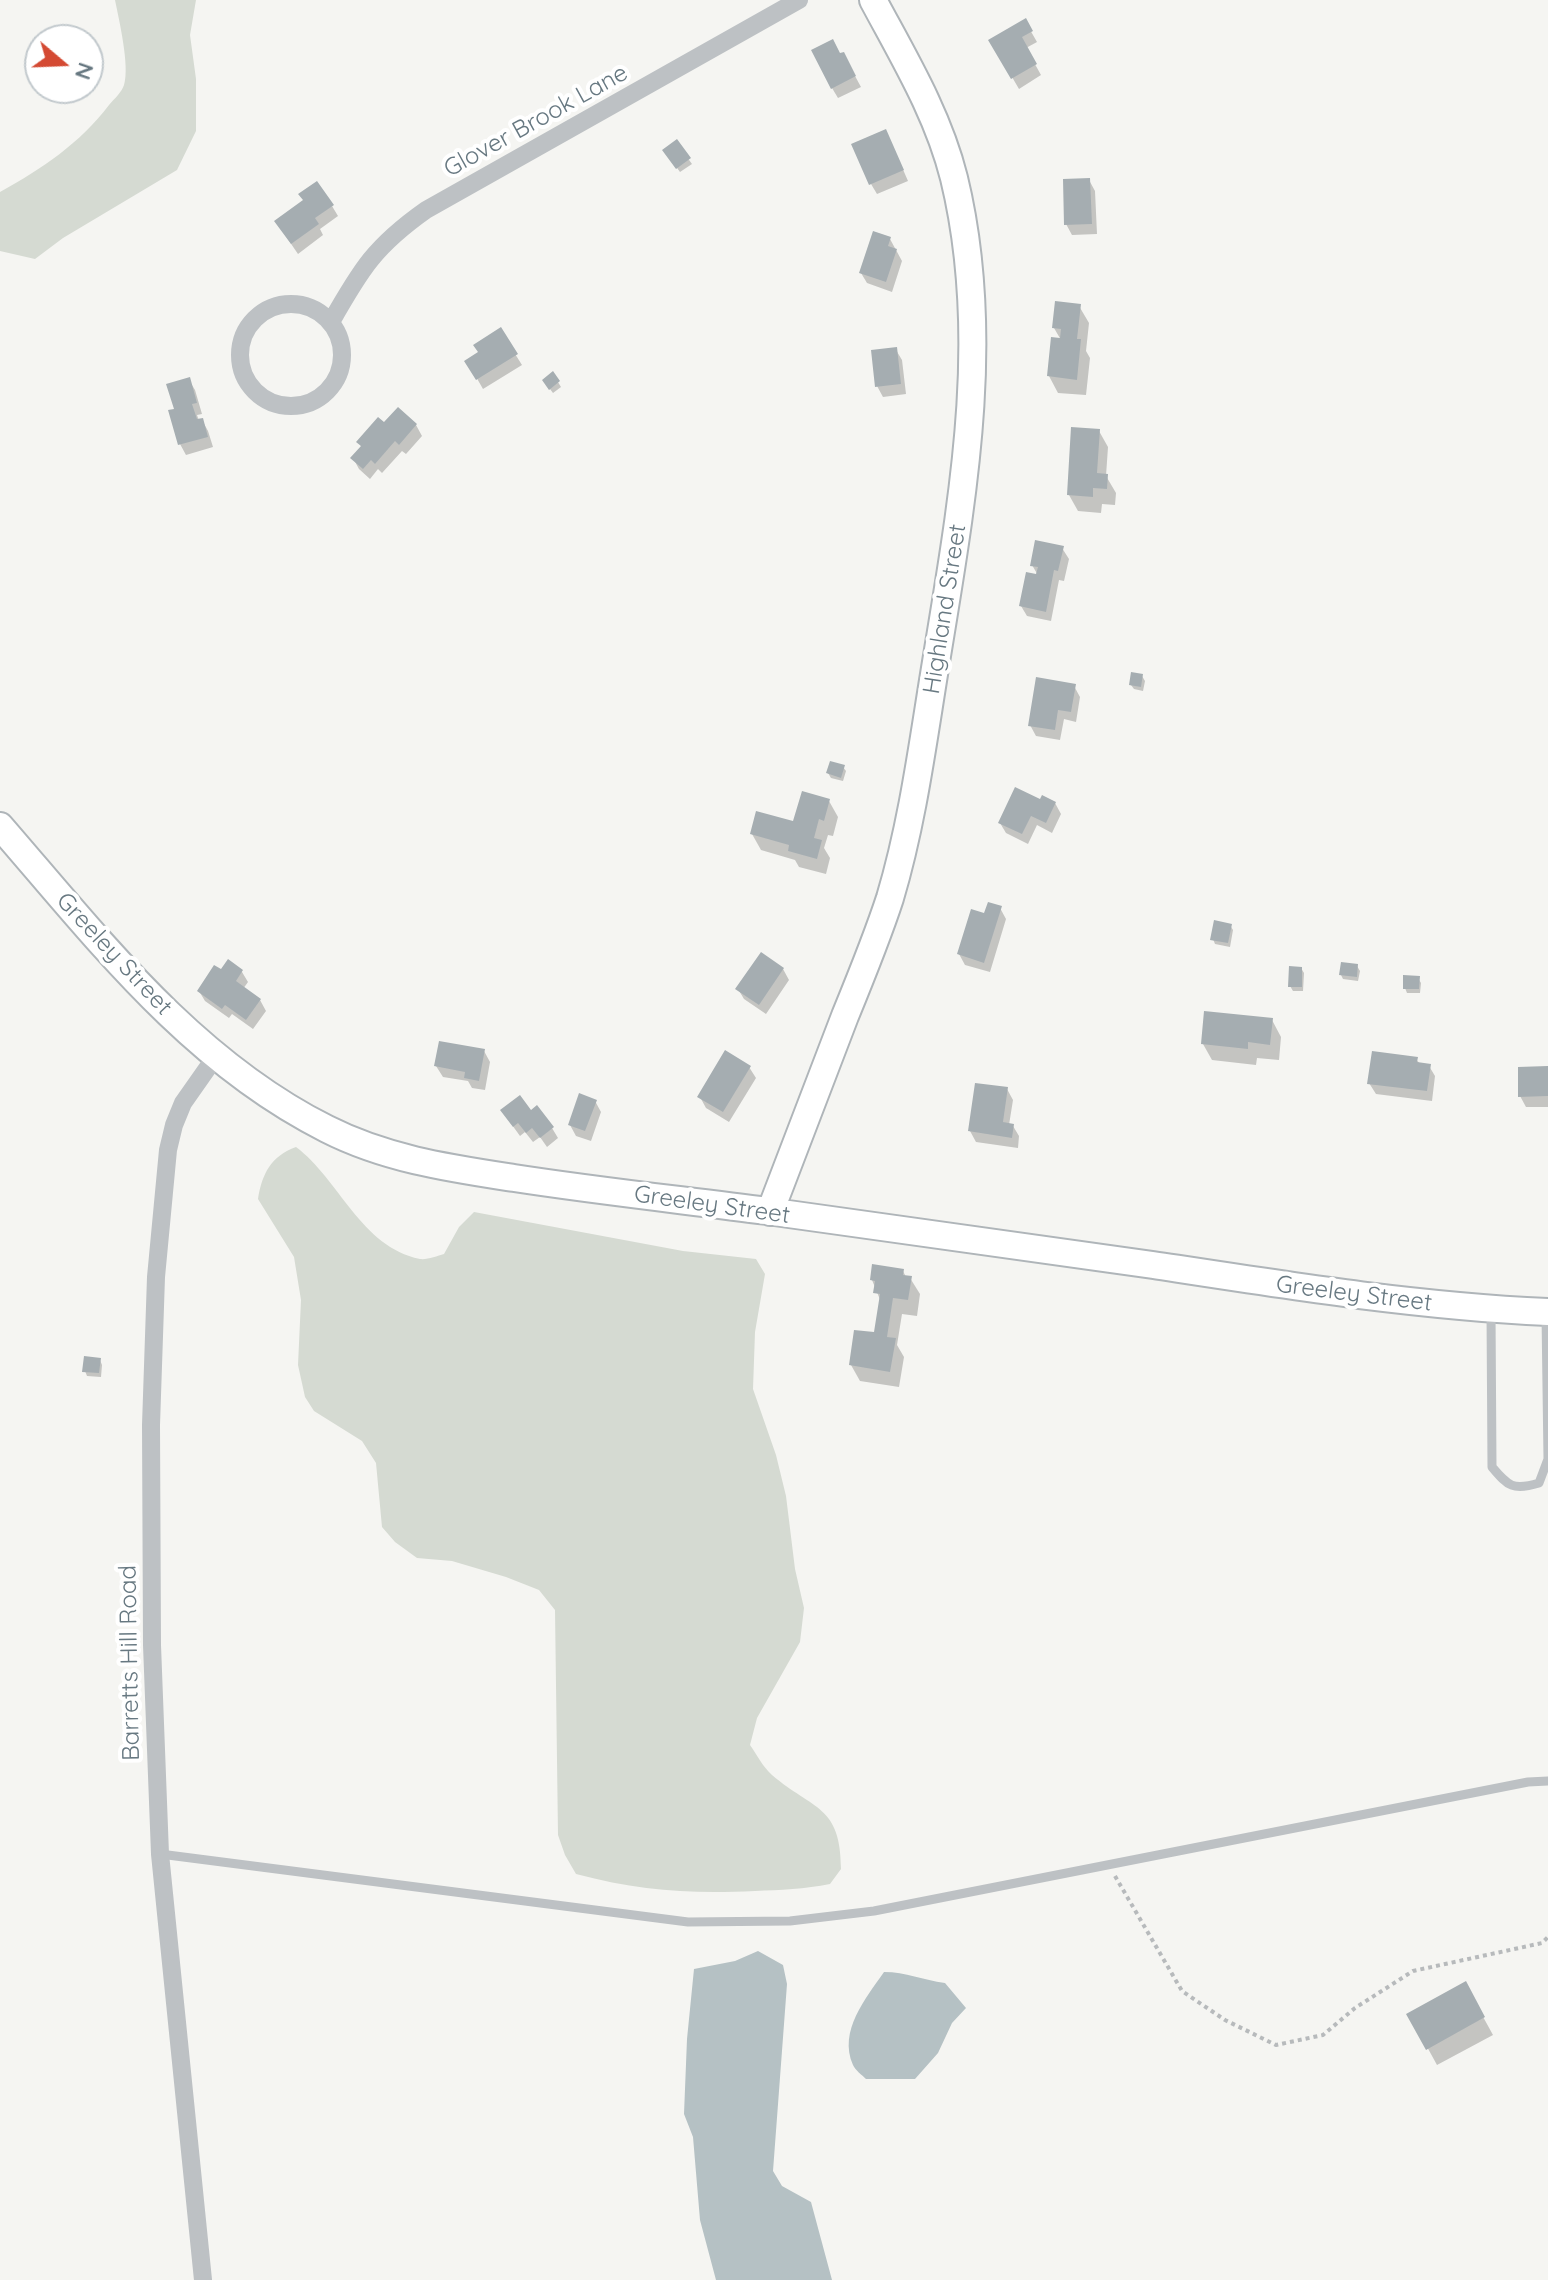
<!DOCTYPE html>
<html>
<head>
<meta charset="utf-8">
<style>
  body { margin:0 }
  #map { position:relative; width:1548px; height:2280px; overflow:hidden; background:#f5f5f2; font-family:Quicksand,sans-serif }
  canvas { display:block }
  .north { position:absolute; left:24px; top:24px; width:80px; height:80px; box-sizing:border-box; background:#fff; border:2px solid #c2c9cd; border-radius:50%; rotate:109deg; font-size:22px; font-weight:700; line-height:32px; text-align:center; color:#677881 }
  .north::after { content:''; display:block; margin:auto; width:28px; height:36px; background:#d44a33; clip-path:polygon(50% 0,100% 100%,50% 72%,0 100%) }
</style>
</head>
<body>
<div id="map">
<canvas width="1548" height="2280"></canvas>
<div class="north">N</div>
</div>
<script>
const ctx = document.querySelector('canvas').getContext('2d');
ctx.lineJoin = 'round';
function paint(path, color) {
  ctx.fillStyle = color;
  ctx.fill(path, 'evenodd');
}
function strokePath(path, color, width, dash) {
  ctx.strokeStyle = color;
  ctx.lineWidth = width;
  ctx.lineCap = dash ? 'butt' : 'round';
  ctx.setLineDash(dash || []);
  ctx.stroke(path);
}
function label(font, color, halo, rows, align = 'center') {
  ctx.font = font + ' Quicksand,sans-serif';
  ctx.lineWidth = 8;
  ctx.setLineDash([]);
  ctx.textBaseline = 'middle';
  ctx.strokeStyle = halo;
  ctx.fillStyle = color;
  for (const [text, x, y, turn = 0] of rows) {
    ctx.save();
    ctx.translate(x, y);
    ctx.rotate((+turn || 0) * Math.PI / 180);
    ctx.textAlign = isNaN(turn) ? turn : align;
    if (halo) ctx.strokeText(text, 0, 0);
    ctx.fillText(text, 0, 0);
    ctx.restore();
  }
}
paint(new Path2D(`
  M115,0H196L190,35L196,79V131L177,170L63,238L35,259L0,251V192C43,168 79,144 109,105C114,99 122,92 124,85C130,66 119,20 115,0Z
  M296,1147C339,1179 361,1247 420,1259C427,1260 437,1256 444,1254L459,1227L474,1212L683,1251L756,1259L765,1274L755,1332L753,1389L776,1455L786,1496L795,1569L804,1608L800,1642L757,1718L750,1745C757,1755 763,1767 772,1775C813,1810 841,1805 841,1869L830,1884C805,1889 780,1890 755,1891C690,1894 640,1891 576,1874L565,1855L558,1835L555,1610L539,1590L506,1577L452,1561L417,1558L395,1542L382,1527L376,1463L362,1441L314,1411L305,1397L298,1365L301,1300L294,1257L258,1199C262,1174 271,1156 296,1147Z`), '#d5dad2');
paint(new Path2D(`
  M758,1951L783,1965L787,1984L773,2171L782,2186L811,2202L832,2280H716L700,2220L693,2137L684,2114L687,2039L694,1969L735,1961Z
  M884,1972C906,1972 923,1980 945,1983L966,2008L952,2023L938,2053L915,2079H866C862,2075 855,2070 853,2065C838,2031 866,1998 884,1972Z`), '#b5c1c4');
paint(new Path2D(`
  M1025,21L1037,42L1026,48L1041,75L1019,89L991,41Z
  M840,56L849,65L861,87L838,98L832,88Z
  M676,142L692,164L680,172L667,154Z
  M891,142L908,181L877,194L871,184Z
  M1089,180L1095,191L1097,234L1072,235L1066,224Z
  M332,206L338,216L320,229L323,235L298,254L283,232Z
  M890,239L902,261L892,292L867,283L861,273Z
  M1079,306L1089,323L1086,351L1090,358L1086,395L1058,393L1049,376L1061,340L1054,328Z
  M500,330L522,365L483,389L467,361L480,353Z
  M896,350L902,360L906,394L883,397L877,386Z
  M553,374L561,387L553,393L544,381Z
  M189,380L195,390L202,414L197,415L199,421L202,420L208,431L213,447L186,455L180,444L171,412L176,410Z
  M384,425H416L422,436L406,454L402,451L382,473L378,469L370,479L359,469L353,458L362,448L359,442Z
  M1099,431L1108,447L1106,476L1116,493L1115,505L1102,504L1101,513L1078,511L1069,495Z
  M1062,548L1069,559L1064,581L1059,580L1051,621L1027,616L1021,606L1039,577L1032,565Z
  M1142,676L1145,681L1143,691L1134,689L1131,685Z
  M1074,686L1080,697L1076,722L1064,719L1060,740L1036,736L1030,725Z
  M843,767L846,771L843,781L831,778L828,773Z
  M829,801L838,817L833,836L828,835L824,848L830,858L826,874L799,867L795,860L761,850L752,834L795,823Z
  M1041,802L1055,803L1061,814L1052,833L1037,825L1028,844L1006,833L1000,823Z
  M1000,908L1006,919L990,972L965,965L959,954Z
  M1230,925L1233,930L1230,947L1215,944L1213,939Z
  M228,962L242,972L248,982L243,989L260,1000L266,1011L253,1029L232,1014L229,1018L205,1001L199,991L221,972Z
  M1357,966L1360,971L1358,981L1343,979L1341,975Z
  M1301,968L1304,973L1303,991H1293L1290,986Z
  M783,969L789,980L766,1014L744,999L738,989Z
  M1418,978L1421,983L1420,993H1407L1405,988Z
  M1272,1020L1281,1037L1279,1060L1257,1058L1256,1065L1212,1060L1203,1044Z
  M484,1051L490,1062L485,1090L472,1088L468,1081L443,1077L436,1066Z
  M1416,1059L1420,1064L1429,1066L1435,1076L1432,1101L1376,1094L1369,1083Z
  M749,1067L756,1078L729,1122L706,1108L700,1097Z
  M1548,1068V1107H1526L1520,1096Z
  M1007,1089L1013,1100L1009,1125L1013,1126L1019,1136L1018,1148L976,1142L970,1131Z
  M595,1101L601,1112L591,1141L576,1136L570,1125Z
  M502,1111L531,1112L552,1128L558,1138L547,1147L540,1137L533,1142L525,1132L520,1136Z
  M903,1271L906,1277L910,1278L920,1294L917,1316L902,1314L897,1345L904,1357L899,1387L860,1381L851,1365L875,1335L881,1302L872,1280Z
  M100,1360L102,1365L101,1377L87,1376L85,1371Z
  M1465,1984L1493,2035L1437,2065L1409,2014Z`), '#0003');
paint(new Path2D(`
  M1026,18L1033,31L1022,37L1037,64L1011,79L988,40Z
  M833,39L840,53L844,52L856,76L831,89L811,50Z
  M886,129L904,170L869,185L851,144Z
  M677,139L691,158L676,169L662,150Z
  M1090,178L1092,224L1064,225L1063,179Z
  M317,181L334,205L315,218L319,224L291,244L274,221L303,200L298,194Z
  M873,231L891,237L888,246L897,249L886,282L859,273Z
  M1055,301L1081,304L1077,339H1081L1077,380L1047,376L1051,337L1060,338L1061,329L1052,328Z
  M501,327L518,354L476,380L464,361L478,352L473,345Z
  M897,347L901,384L875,387L871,350Z
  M553,371L560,381L549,390L542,380Z
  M190,377L197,403L192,404L197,419L203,418L208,437L178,445L168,410L174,409L166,384Z
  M398,407L417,424L399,445L395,441L375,464L371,460L363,469L350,458L361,446L356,442L378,417L384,422Z
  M1071,427L1100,429L1097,473L1108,474L1107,489L1093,488V497L1067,495Z
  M1035,540L1064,546L1058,571L1054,570L1046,612L1019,606L1026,572L1036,574L1038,567L1030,566Z
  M1131,672L1143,674L1141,687L1129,685Z
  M1036,677L1076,684L1071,712L1058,710L1055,730L1028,726Z
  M830,761L845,765L841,778L826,773Z
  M1015,787L1040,799L1042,795L1056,802L1046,823L1031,816L1022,834L998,823Z
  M802,791L830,799L824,821L819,819L814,838L822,840L817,859L788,851L789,845L750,834L756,811L793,821Z
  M988,902L1002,906L984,963L957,954L971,909L984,913Z
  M1214,920L1232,924L1228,943L1210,940Z
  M761,952L784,968L759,1005L735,989Z
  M228,959L243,970L236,981L261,999L246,1020L225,1005L222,1009L197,991L214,965L221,969Z
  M1341,962L1358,964L1357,977L1339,975Z
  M1289,966L1302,967V987H1288Z
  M1403,975L1420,976L1419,989H1403Z
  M1204,1011L1273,1018L1270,1045L1248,1042V1049L1201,1044Z
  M439,1041L485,1049L479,1081L464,1078L465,1072L434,1066Z
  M725,1050L751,1066L723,1112L697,1097Z
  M1372,1051L1418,1057L1417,1062L1431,1064L1427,1091L1367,1084Z
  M1548,1066V1096L1518,1097V1067Z
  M975,1083L1008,1087L1003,1122L1014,1124L1012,1138L968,1131Z
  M579,1093L597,1100L585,1131L568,1125Z
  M520,1095L531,1110L537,1105L554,1127L540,1138L532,1128L526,1133L518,1123L513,1127L500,1110Z
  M872,1264L904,1269L903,1275L912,1276L908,1300L893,1298L887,1337L896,1338L890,1372L849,1365L854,1330L874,1332L880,1294L873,1293L875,1281L870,1280Z
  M84,1356L101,1358L99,1373L82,1372Z
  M1466,1981L1485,2017L1426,2050L1406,2014Z`), '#a5adb1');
const secondary = new Path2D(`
  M0,826C98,939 191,1061 327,1129C386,1159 449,1168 514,1178C598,1191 683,1200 767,1211C895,1229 1024,1247 1153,1265C1284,1285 1415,1306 1548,1312
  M770,1212C795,1147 820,1082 845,1016C861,977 877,938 890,898C913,821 923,741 936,662C962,502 993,338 954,178C938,114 904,58 873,0`);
strokePath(secondary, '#afb5b9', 30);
strokePath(new Path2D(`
  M1115,1876L1182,1991L1225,2020L1276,2045L1323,2035L1355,2008L1413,1971L1542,1943L1548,1937`), '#b7babc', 4, [4, 4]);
strokePath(new Path2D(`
  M1491,1312L1492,1467C1508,1486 1513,1491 1539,1483L1548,1459L1546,1315
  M160,1854L688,1922L790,1921L874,1911L1528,1782L1548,1781`), '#bdc1c4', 9);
strokePath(new Path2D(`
  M240 355a51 51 0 1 1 102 0a51 51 0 1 1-102 0Z
  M331,322C361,269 375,246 426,210L799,0
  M203,2280L160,1854L152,1645L151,1425L156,1277L168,1150L174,1125L183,1103L216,1056`), '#bdc1c4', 18);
strokePath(secondary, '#fff', 26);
label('24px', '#677881', '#fff', [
  ["Glover Brook Lane",536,121,-29],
  ["Highland Street",945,609,-81],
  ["Greeley Street",114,954,47],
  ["Greeley Street",712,1205,8],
  ["Greeley Street",1354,1294,7],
  ["Barretts Hill Road",130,1663,-91]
]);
</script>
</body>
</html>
